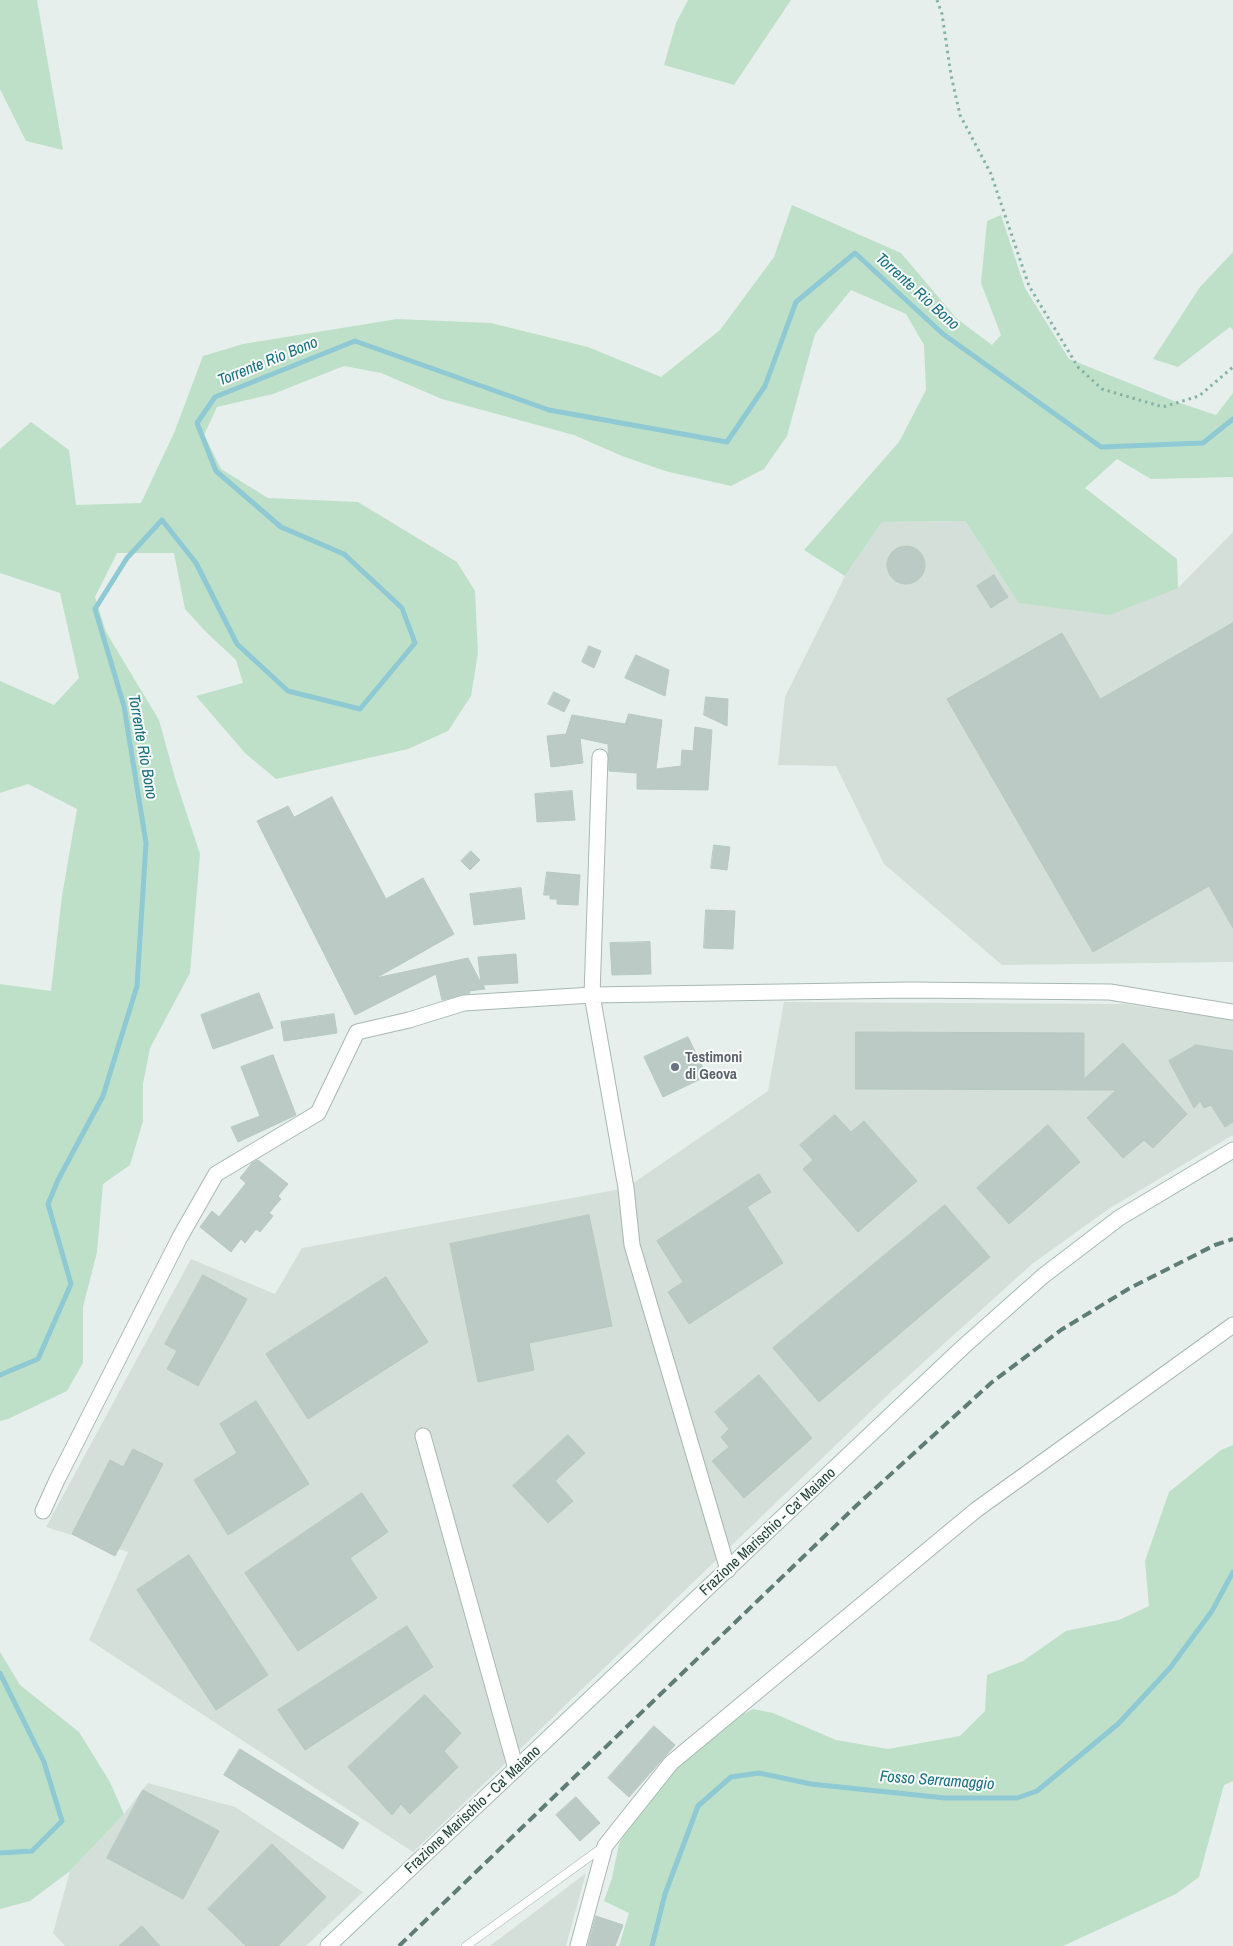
<!DOCTYPE html>
<html>
<head>
<meta charset="utf-8">
<style>
  body { margin:0 }
  canvas { display:block; background:#e6efeb }
</style>
</head>
<body>
<canvas width="1233" height="1946"></canvas>
<script>
const ctx = document.querySelector('canvas').getContext('2d');
ctx.lineJoin = 'round';
function paint(path, color) {
  ctx.fillStyle = color;
  ctx.fill(path, 'evenodd');
}
function strokePath(path, color, width, dash) {
  ctx.strokeStyle = color;
  ctx.lineWidth = width;
  ctx.lineCap = dash ? 'butt' : 'round';
  ctx.setLineDash(dash || []);
  ctx.stroke(path);
}
function label(font, color, halo, rows, align = 'center') {
  ctx.font = font + ' "Archivo Narrow",sans-serif';
  ctx.lineWidth = 4;
  ctx.setLineDash([]);
  ctx.textBaseline = 'middle';
  ctx.strokeStyle = halo;
  ctx.fillStyle = color;
  for (const [text, x, y, turn = 0] of rows) {
    ctx.save();
    ctx.translate(x, y);
    ctx.rotate((+turn || 0) * Math.PI / 180);
    ctx.textAlign = isNaN(turn) ? turn : align;
    if (halo) ctx.strokeText(text, 0, 0);
    ctx.fillText(text, 0, 0);
    ctx.restore();
  }
}
paint(new Path2D(`
  M965,521L1019,602L1178,588L1233,532V962L1002,965L884,864L836,766L778,765L785,697L845,576L882,522Z
  M784,1002L1125,1004L1233,1020V1135L1110,1208L1032,1264L894,1389L413,1852L89,1640L128,1552L46,1527L191,1259L275,1294L302,1248L626,1188L768,1091Z
  M148,1783L235,1807L363,1892L306,1946H65L53,1933L70,1871L124,1814Z
  M586,1873L566,1946H490Z`), '#d4dfda');
paint(new Path2D(`
  M0,0H37L63,150L26,141L0,89Z
  M688,0H791L734,85L664,65L676,23Z
  M792,205L901,253L956,318L992,345L1001,335L981,283L987,221L1001,215L1025,288L1069,359L1174,401L1216,415L1233,393V477L1151,479L1117,459L1085,488L1177,559L1178,588L1110,615L1019,603L965,521L882,522L845,576L804,550L899,442L926,390L924,345L906,314L851,290L815,334L787,436L764,469L731,486L665,471L622,456L574,435L442,399L381,373L344,366L273,394L217,407L204,435L221,469L268,498L358,502L457,562L475,591L478,653L471,696L448,731L408,749L276,779L245,753L196,696L243,683L236,660L206,632L185,609L174,553H117L95,597L106,632L159,720L175,778L200,854L190,973L150,1048L143,1084V1121L130,1165L103,1184L97,1252L83,1307V1363L67,1391L8,1419L0,1421V984L51,991L62,896L77,809L28,784L0,793V681L54,705L79,678L60,593L0,573V449L31,422L69,450L76,505L141,503L174,433L203,356L243,344L397,319L491,323L588,347L661,377L720,330L774,257Z
  M1233,252V330L1230,327L1178,367L1153,359L1200,287Z
  M1233,1445V1781L1224,1785L1199,1877L1176,1894L1063,1946H619L629,1913L604,1901L612,1878L619,1844L635,1816L659,1783L726,1723L753,1709L773,1713L836,1740L888,1749L960,1736L985,1711L987,1675L1023,1661L1066,1631L1119,1620L1149,1606L1145,1561L1169,1492L1221,1450Z
  M0,1652L20,1685L79,1732L110,1782L124,1814L70,1871L30,1901L0,1909Z`), '#bfe0c8');
strokePath(new Path2D(`
  M0,1375L38,1359L71,1284L48,1204L58,1180L103,1096L137,986L146,843L124,706L95,609L127,558L162,520L196,563L237,644L288,691L360,709L415,643L402,608L344,554L281,527L216,471L197,423L215,397L355,341L549,410L727,442L765,386L796,302L855,253L943,334L1101,447L1203,443L1233,419
  M0,1673L44,1762L62,1821L32,1851L0,1853
  M652,1946L665,1894L698,1806L731,1777L759,1773L811,1784L945,1798H1017L1037,1791L1118,1724L1170,1668L1212,1611L1233,1572`), '#8ec9d4', 5);
const building = new Path2D(`
  M887 565a19 19 0 1 1 38 0a19 19 0 1 1-38 0Z
  M994,575L1008,597L991,608L977,586Z
  M1233,623V928L1209,886L1093,952L947,699L1062,633L1100,699Z
  M589,646L601,651L594,668L582,662Z
  M636,655L669,670L665,696L625,678Z
  M554,692L570,700L564,712L548,704Z
  M706,697L728,699L727,726L704,715Z
  M629,714L662,720L656,769L681,766L682,750L693,751L695,727L712,730L708,790L637,789V773L609,771L608,744L580,738L583,763L551,767L547,736L566,734L572,715L625,724Z
  M572,791L575,820L537,822L535,794Z
  M332,797L386,899L423,878L454,934L376,978L468,958L481,983L478,957L516,954L518,983L483,985L485,989L469,991L470,993L442,1000L436,974L355,1015L257,821L288,806L294,817Z
  M714,845L730,847L727,870L711,868Z
  M471,851L480,860L470,870L461,861Z
  M547,872L580,875L578,905L557,904V899H550V895H544Z
  M521,888L525,919L474,925L470,894Z
  M706,910L735,911L733,949L704,948Z
  M650,942L651,974L612,975L610,943Z
  M259,993L273,1028L213,1049L201,1015Z
  M334,1014L337,1033L284,1041L281,1022Z
  M856,1032L1084,1033V1079L1123,1043L1187,1114L1153,1148L1144,1140L1123,1158L1087,1118L1116,1090L856,1089Z
  M688,1037L707,1076L663,1097L644,1057Z
  M1196,1045L1233,1051V1122L1225,1127L1211,1105L1204,1108L1200,1101L1194,1108L1169,1061Z
  M273,1055L296,1115L238,1142L231,1127L260,1116L241,1067Z
  M835,1115L851,1132L864,1121L917,1181L858,1232L803,1169L813,1160L800,1145Z
  M1048,1125L1080,1162L1009,1224L977,1188Z
  M258,1160L288,1184L278,1196L281,1199L269,1213L273,1216L260,1232L256,1229L245,1243L241,1239L231,1252L200,1227L212,1211L219,1217L246,1183L240,1178L252,1163Z
  M759,1174L771,1192L747,1207L783,1263L689,1324L668,1292L683,1282L657,1241Z
  M945,1205L990,1257L819,1402L773,1348Z
  M589,1215L612,1326L529,1343L534,1370L478,1382L450,1244Z
  M203,1275L247,1299L198,1386L167,1369L177,1351L165,1344Z
  M386,1277L428,1342L308,1419L266,1354Z
  M759,1375L812,1438L744,1498L712,1461L729,1447L721,1437L729,1429L715,1412Z
  M256,1401L309,1484L228,1535L194,1480L237,1453L220,1424Z
  M568,1435L585,1453L555,1481L573,1501L548,1523L513,1486Z
  M133,1449L163,1464L115,1556L72,1534L110,1460L123,1467Z
  M362,1493L388,1532L350,1558L377,1598L298,1651L245,1573Z
  M189,1555L268,1675L216,1710L137,1590Z
  M407,1626L433,1667L305,1750L278,1710Z
  M425,1695L461,1733L444,1751L458,1767L410,1814L401,1804L392,1815L348,1767Z
  M654,1726L675,1745L629,1797L608,1778Z
  M240,1749L359,1823L343,1849L224,1775Z
  M143,1790L219,1831L183,1899L107,1858Z
  M576,1797L600,1823L580,1841L556,1815Z
  M272,1844L326,1897L278,1946H246L208,1909Z
  M596,1916L623,1925L615,1946H588Z
  M142,1926L160,1946H119Z`);
paint(building, '#bbcac4');
strokePath(building, '#b8c9c2', 1);
const service = new Path2D(`
  M466,1946L603,1847`);
const minor = new Path2D(`
  M600,757L592,995L626,1188L632,1245L728,1570
  M423,1436L516,1769
  M43,1511L57,1480L180,1237L216,1174L318,1113L357,1032L409,1020L464,1003L592,995L910,990L1110,992L1233,1012
  M578,1946L605,1846L671,1763L976,1510L1233,1325`);
const secondary = new Path2D(`
  M328,1946L963,1347L1043,1276L1119,1218L1233,1150`);
strokePath(service, '#a8b8b2', 9);
strokePath(minor, '#a8b8b2', 17);
strokePath(secondary, '#a4bbb3', 17);
strokePath(new Path2D(`
  M937,0L942,14L951,75L960,115L991,174L1029,286L1078,367L1102,389L1163,407L1199,396L1233,367`), '#86b3a5', 3, [2.5, 4]);
strokePath(service, '#fff', 8);
strokePath(minor, '#fff', 15);
strokePath(secondary, '#fff', 15);
strokePath(new Path2D(`
  M399,1946L857,1505L991,1383L1061,1330L1130,1288L1215,1245L1233,1239`), '#5f7d75', 4, [10, 5]);
for (const [x, y, r, color] of [
  [675,1067,5,"#6b7280"]
]) {
  const dot = new Path2D();
  dot.arc(x, y, r, 0, 2 * Math.PI);
  ctx.fillStyle = color;
  ctx.fill(dot);
  strokePath(dot, '#f7fbf9', 2);
}
label('bold 15px', '#5b616d', '#f7fbf9', [
  ["Testimoni",685,1058],
  ["di Geova",685,1075]
], 'left');
label('15px', '#24423a', '#f7fbf9', [
  ["Frazione Marischio - Ca' Maiano",768,1532,-43],
  ["Frazione Marischio - Ca' Maiano",473,1810,-43]
]);
label('italic 16px', '#1c6f80', '#f7fbf9', [
  ["Torrente Rio Bono",917,292,42],
  ["Torrente Rio Bono",268,362,-22],
  ["Torrente Rio Bono",142,747,80],
  ["Fosso Serramaggio",937,1781,4]
]);
</script>
</body>
</html>
